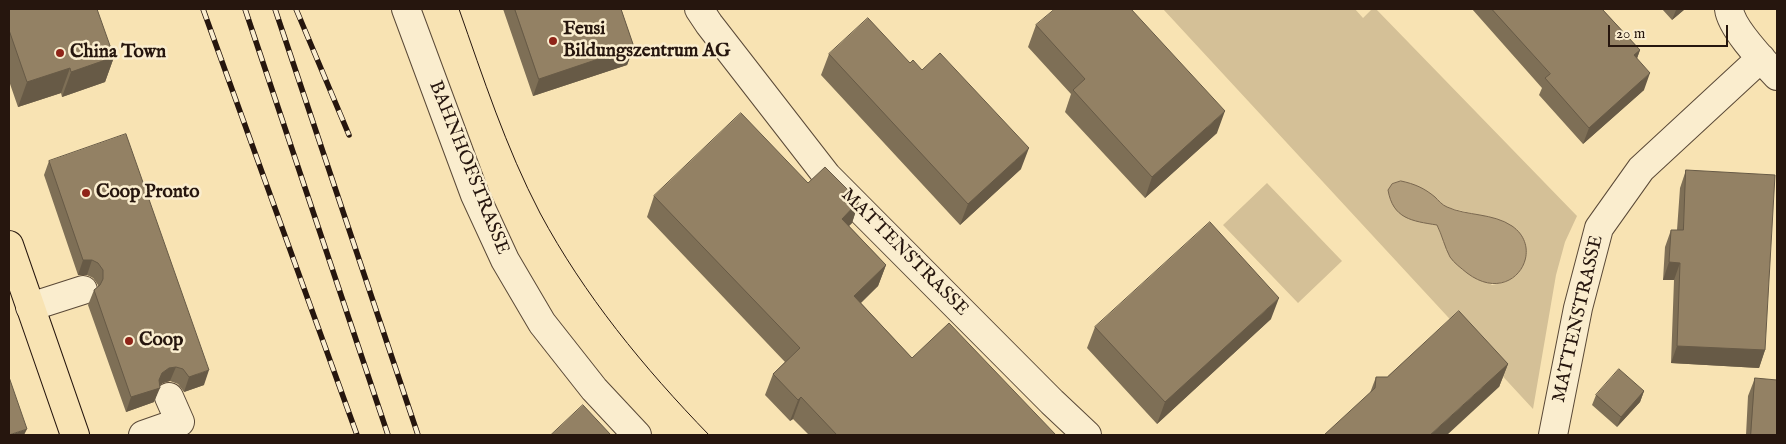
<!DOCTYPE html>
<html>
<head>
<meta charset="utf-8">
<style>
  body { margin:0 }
  #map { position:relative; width:1786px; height:444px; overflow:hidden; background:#f8e3b3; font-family:"IM FELL English",serif }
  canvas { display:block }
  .frame { position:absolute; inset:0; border:10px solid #26160e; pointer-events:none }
  .scale { position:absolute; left:1608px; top:25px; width:120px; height:22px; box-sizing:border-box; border:2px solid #26160e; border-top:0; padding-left:6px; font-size:15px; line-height:18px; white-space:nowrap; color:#26160e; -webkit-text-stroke:4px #faedce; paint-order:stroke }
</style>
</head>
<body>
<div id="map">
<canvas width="1786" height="444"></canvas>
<div class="frame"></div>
<div class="scale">20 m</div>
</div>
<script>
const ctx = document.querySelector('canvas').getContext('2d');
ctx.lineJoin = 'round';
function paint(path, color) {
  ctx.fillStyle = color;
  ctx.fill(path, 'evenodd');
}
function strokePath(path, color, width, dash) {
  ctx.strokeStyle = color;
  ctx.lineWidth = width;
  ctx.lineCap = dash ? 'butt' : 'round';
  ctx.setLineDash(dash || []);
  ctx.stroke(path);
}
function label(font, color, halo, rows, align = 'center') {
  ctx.font = font + ' "IM FELL English",serif';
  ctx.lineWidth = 5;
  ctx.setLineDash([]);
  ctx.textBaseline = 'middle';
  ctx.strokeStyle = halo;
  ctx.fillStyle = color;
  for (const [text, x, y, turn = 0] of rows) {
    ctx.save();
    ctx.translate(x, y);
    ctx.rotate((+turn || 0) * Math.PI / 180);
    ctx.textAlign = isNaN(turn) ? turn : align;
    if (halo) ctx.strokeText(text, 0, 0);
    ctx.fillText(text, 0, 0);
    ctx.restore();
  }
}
paint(new Path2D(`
  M1163,9H1355L1363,18L1372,9H1376L1577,216L1565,242L1556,275L1533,409ZM1446,207L1503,221L1515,276L1505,282L1492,285L1450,257L1437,225Z
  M1267,183L1342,261L1298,303L1223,225Z`), '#d4c097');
const water = new Path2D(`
  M1401,181C1415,184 1424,188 1435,197C1438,200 1442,205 1447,207C1467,216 1493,213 1512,226C1547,250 1512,307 1467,273C1461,268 1454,263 1450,257C1445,248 1442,235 1437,225C1412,221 1393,219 1388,190L1392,184Z`);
paint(water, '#b19d7b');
strokePath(water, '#79674f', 1);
const minor = new Path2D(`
  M406,9L475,195L505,260L542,323L594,389L637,435
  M699,9L709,24L827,176L1052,402L1087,435
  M1729,9C1731,28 1763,61 1777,76
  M30,307L83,290
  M143,435L180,422L169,397
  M1553,435L1578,308L1599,228L1641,169L1761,58`);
const major = new Path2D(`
  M9,245L75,435`);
strokePath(minor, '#5a4937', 30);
strokePath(major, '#26160e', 30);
strokePath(minor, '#faedce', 28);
strokePath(major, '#f8e3b3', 28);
strokePath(new Path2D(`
  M459,9C483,77 506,148 540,213C584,295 644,368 709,435`), '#26160e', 1);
const rail = new Path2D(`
  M203,9L357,435
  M245,9L388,435
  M275,9L418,435
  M296,9L349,135`);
strokePath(rail, '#26160e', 5.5);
strokePath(rail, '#faedce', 4, [11]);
paint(new Path2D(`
  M9,9L114,57L105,82L62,97L61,93L18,107L9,81Z
  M503,9H621L634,47L627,65L533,96Z
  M1472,9H1602L1640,50L1637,58L1644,90L1583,144L1539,95L1542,88Z
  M1662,9H1685L1672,20Z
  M1036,25L1217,133L1145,198L1065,112L1071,94L1028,47Z
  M829,54L910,63L922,70L1021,169L960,225L821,75Z
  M49,161L204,385L184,392L178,384L170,381L163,383L160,385L154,402L126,412L88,305L94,290L98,287V285L93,278L87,275H78L44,175Z
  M1686,170L1765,350L1759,368L1671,363L1674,280H1663L1665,247L1671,230H1677L1680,188Z
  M654,196L859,201L852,223L849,226L886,265L878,286L861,303L912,358L1056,435H809L793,419L790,421L765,395L773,374L785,362L647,217Z
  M1271,319L1157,424L1087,348L1095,327Z
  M1508,364L1499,387L1370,393L1376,377H1387Z
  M1755,378L1777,435H1746L1748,396Z
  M1644,391L1640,402L1617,427L1592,405L1596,395Z`), '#7e6f56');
paint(new Path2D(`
  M1677,9H1685L1672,20L1676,10Z
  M634,47L627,65L533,96L539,79Z
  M1640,50L1634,67V55Z
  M114,57L105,82L62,97L71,72Z
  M70,68L61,93L18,107L27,82Z
  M1650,73L1644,90L1583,144L1589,128Z
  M1225,111L1217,133L1145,198L1152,177Z
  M1029,148L1021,169L960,225L968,204Z
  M859,201L852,223L834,240L842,219Z
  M83,260H92L87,275H78Z
  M1669,262L1680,263L1674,280H1663Z
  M886,265L878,286L846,317L854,296Z
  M1279,298L1271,319L1157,424L1165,402Z
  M1677,346L1765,350L1759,368L1671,363Z
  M1508,364L1499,387L1447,435H1430Z
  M176,367L170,381L163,383L156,388H160L154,402L126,412L131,397L169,368Z
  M209,370L204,385L184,392L189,377Z
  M1644,391L1640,402L1617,427L1621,417Z
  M801,397L793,419L790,421L798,400Z
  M27,429L24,435H9Z`), '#675a46');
const building = new Path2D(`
  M9,9H97L114,57L71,72L70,68L27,82L9,30Z
  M515,9H621L634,47L539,79Z
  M1055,9H1131L1225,111L1152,177L1073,90L1085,79L1036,25Z
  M1492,9H1602L1640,50L1634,55L1650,73L1589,128L1545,78L1550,74Z
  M868,18L910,63L913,60L922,70L940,53L1029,148L968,204L829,54Z
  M741,113L808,183L825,167L859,201L842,219L886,265L854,296L912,358L949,323L1056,435H837L801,397L798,400L773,374L800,348L654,196Z
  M126,134L209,370L189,377L183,369L176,367L169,368L162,373L159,380L160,388L131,397L94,290L100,285L103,279V270L98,263L92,260H83L49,161Z
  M1686,170L1775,175L1765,350L1677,346L1680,263L1669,262L1671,230H1683Z
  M1210,222L1279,298L1165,402L1095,327Z
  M1459,311L1508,364L1430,435H1324L1375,388L1376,377H1387Z
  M1619,369L1644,391L1621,417L1596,395Z
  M9,377L27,429L9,435Z
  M1755,378L1777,380V435H1751Z
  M583,405L611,435H551Z`);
paint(building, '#938164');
strokePath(building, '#675a46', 1);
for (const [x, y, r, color] of [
  [553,41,5,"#8f2418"],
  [60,53,5,"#8f2418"],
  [86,193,5,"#8f2418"],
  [129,341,5,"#8f2418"]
]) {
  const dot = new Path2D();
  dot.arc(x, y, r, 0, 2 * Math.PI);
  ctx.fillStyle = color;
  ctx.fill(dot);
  strokePath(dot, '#faedce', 2);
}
label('bold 19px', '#26160e', '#faedce', [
  ["Feusi",563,30],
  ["Bildungszentrum AG",563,52],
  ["China Town",70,53],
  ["Coop Pronto",96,193],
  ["Coop",139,341]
], 'left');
label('19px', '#26160e', '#faedce', [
  ["BAHNHOFSTRASSE",468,168,68],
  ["MATTENSTRASSE",904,253,45],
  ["MATTENSTRASSE",1579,319,-77]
]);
</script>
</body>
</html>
